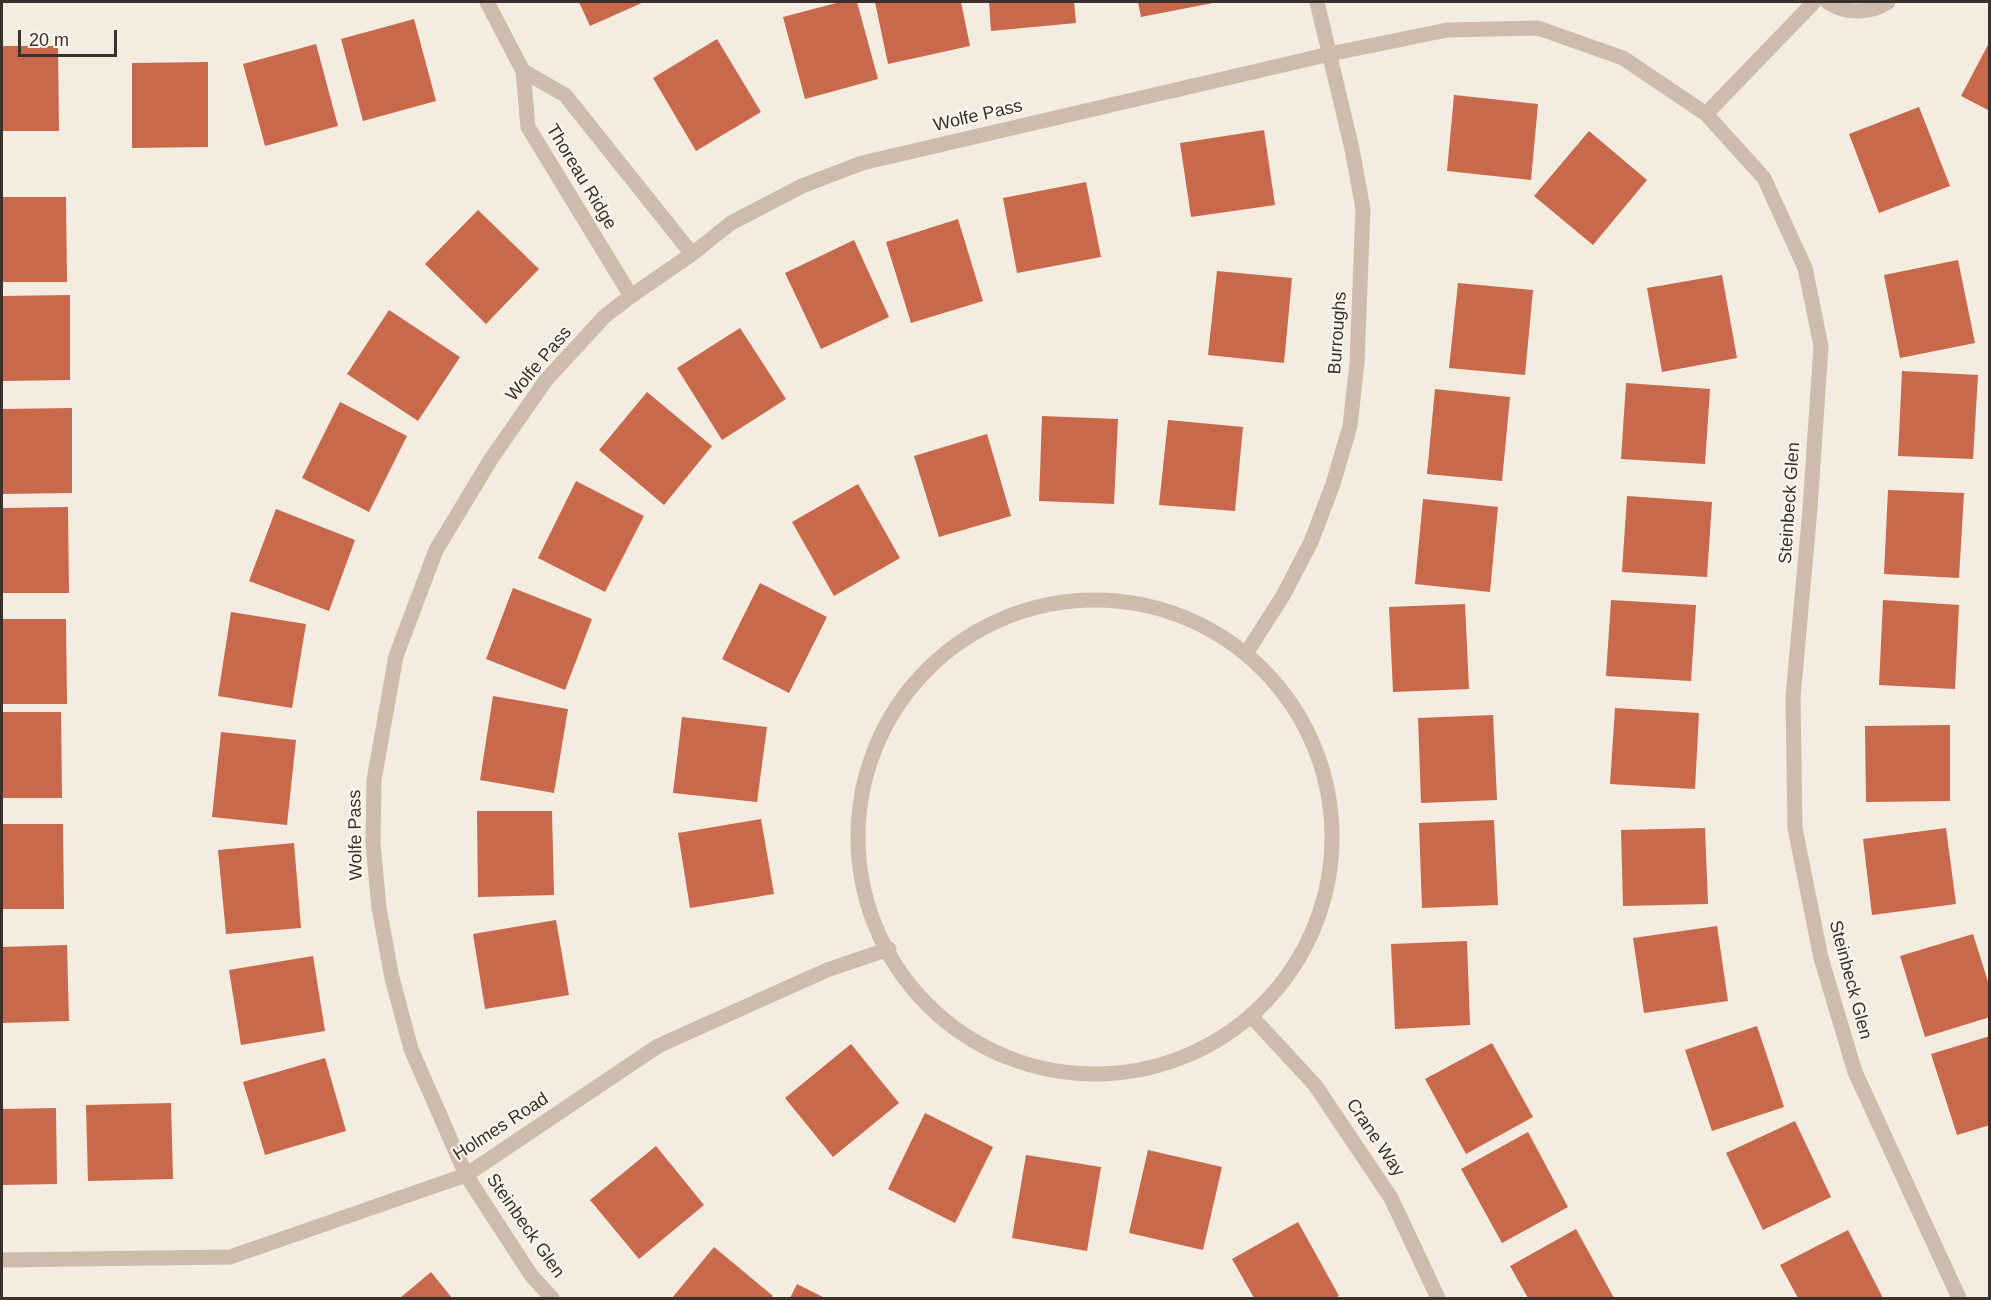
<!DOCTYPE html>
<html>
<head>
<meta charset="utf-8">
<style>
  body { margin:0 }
  #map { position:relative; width:1991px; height:1300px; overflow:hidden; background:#f4ebe1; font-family:Arial,sans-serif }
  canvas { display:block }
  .frame { position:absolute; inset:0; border:3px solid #3b302b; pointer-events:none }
  .scale { position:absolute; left:18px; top:30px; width:99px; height:27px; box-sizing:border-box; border:3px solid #3b302b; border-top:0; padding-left:8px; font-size:18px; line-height:21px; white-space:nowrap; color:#3b302b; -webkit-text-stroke:4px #fbf5ee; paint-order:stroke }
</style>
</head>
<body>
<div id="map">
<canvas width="1991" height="1300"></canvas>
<div class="frame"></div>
<div class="scale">20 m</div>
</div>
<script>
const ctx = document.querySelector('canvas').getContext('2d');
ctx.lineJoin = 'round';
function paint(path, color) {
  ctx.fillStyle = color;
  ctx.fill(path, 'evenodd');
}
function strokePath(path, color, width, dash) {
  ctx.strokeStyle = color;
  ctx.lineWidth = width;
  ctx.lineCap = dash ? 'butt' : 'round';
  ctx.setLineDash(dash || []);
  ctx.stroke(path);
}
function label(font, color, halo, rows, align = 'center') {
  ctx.font = font + ' Arial,sans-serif';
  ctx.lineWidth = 4.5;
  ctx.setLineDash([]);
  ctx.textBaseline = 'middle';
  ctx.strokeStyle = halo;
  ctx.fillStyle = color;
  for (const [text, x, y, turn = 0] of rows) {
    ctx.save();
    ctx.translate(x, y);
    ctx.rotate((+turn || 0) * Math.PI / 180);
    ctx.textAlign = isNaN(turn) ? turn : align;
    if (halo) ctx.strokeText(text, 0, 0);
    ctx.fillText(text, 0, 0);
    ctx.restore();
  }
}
paint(new Path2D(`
  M579,2H644L590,26Z
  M840,2H857L878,79L805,99L783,17Z
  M875,2H961L970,46L888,64Z
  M989,2H1074L1076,23L991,31Z
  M1138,2H1213V3L1141,17Z
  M414,19L436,101L363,121L341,39Z
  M717,39L761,112L696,151L653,78Z
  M1990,41V111L1961,96Z
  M316,44L338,126L265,146L243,64Z
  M2,46H58L59,131H2Z
  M208,62V147L132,148V63Z
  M1454,95L1538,104L1531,180L1447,171Z
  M1919,107L1950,186L1879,213L1849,134Z
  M1264,130L1275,205L1191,217L1180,143Z
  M1589,131L1647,180L1593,245L1534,196Z
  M1086,182L1101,257L1017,273L1003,198Z
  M2,197H66L67,282H2Z
  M478,210L539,269L486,324L425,264Z
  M958,219L983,301L911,323L886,242Z
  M854,240L889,317L821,349L785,273Z
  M1958,260L1975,343L1900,358L1884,275Z
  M1217,271L1292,278L1284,363L1208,355Z
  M1722,275L1737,358L1662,372L1647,288Z
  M1458,283L1533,290L1525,375L1449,368Z
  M70,295V380L2,381V296Z
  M389,310L460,357L418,421L347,374Z
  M740,328L786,399L722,440L677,368Z
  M1902,371L1978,375L1973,459L1898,456Z
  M1626,383L1710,389L1705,464L1621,459Z
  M1435,389L1510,397L1502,481L1427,474Z
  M647,392L712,446L664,505L599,450Z
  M340,402L407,436L369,512L302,478Z
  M72,408V493L2,494V409Z
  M1042,416L1118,419L1114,504L1039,501Z
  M1168,420L1243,427L1235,511L1159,505Z
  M987,434L1011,516L939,537L914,456Z
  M576,481L644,516L605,592L538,558Z
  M858,484L900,558L834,596L792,522Z
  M1888,490L1964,493L1959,578L1884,574Z
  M1627,496L1712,502L1707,577L1622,572Z
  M1423,499L1498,507L1490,592L1415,584Z
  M68,507L69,593H2V508Z
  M276,509L355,540L329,611L249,581Z
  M760,583L827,617L789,693L722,659Z
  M513,588L592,619L565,690L486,659Z
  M1611,600L1696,605L1691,681L1606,676Z
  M1883,600L1959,605L1955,689L1879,685Z
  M1465,604L1469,689L1393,692L1389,607Z
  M231,612L306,624L292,708L218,696Z
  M2,619H66L67,704H2Z
  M493,696L568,709L554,793L480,780Z
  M1615,708L1699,713L1695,789L1610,784Z
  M2,712H61L62,798H2Z
  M1493,715L1497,800L1421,803L1418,718Z
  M682,717L767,727L757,802L673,793Z
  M1950,725V801L1866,802L1865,726Z
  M221,732L296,740L287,825L212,817Z
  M477,811H552L554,895L478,897Z
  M761,819L774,894L690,908L678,833Z
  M1494,820L1498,905L1422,908L1419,823Z
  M2,824H63L64,909H2Z
  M1705,828L1708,904L1623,906L1621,830Z
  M1946,828L1956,904L1872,915L1863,839Z
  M294,843L301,928L226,934L218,850Z
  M556,920L569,995L485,1009L473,934Z
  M1717,926L1728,1001L1644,1013L1633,938Z
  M1973,934L1990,988V1017L1925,1037L1900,956Z
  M1467,941L1470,1025L1395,1029L1391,944Z
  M67,945L69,1021L2,1023V947Z
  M313,956L325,1031L241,1045L229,970Z
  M1757,1026L1784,1107L1712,1131L1685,1050Z
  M1990,1036V1125L1957,1135L1931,1054Z
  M1492,1043L1533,1117L1466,1154L1425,1079Z
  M851,1044L899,1103L833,1157L785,1098Z
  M325,1058L346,1131L265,1155L243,1082Z
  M171,1103L173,1179L88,1181L86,1105Z
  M56,1108L57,1184L2,1185V1109Z
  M925,1113L993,1147L955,1223L888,1189Z
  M1795,1121L1831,1197L1763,1230L1726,1153Z
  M1528,1132L1568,1207L1502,1243L1461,1169Z
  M656,1146L704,1205L639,1259L590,1200Z
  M1148,1150L1222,1167L1203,1250L1129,1233Z
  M1026,1155L1101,1167L1087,1251L1012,1238Z
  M1298,1222L1339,1296L1335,1298H1254L1232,1259Z
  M1576,1229L1614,1298H1528L1510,1266Z
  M1848,1230L1883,1298H1798L1780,1265Z
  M714,1247L773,1296L770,1298H672Z
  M431,1272L452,1298H400Z
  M797,1284L825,1298H790Z`), '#c8694b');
strokePath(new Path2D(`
  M487,2L523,71L528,127L631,296
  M1828,2C1845,14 1870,14 1888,2
  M523,71L565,95L692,254
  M1706,114L1814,2
  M858 837a237 237 0 1 1 474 0a237 237 0 1 1-474 0Z
  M1249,649L1284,594L1311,542L1333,484L1350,426L1357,363L1363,209L1352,149L1317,2
  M1252,1017L1315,1085L1391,1198L1438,1298
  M2,1260L230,1257L466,1175L658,1046L827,970L889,949
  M552,1298L531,1275L466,1175L411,1049L392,978L379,908L373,843L374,780L396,656L436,550L491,459L546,380L605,316L631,296L692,254L731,223L802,186L862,163L1330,54L1447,30L1538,28L1623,58L1706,114L1764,178L1805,268L1821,346L1810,509L1793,697L1795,828L1821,958L1855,1072L1959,1298`), '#cdbbac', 15);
label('18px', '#3b302b', '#fbf5ee', [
  ["Wolfe Pass",978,116,-13],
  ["Thoreau Ridge",581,177,59],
  ["Burroughs",1338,333,-86],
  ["Wolfe Pass",539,364,-50],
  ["Steinbeck Glen",1790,503,-86],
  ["Wolfe Pass",356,835,-91],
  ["Steinbeck Glen",1850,980,75],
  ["Holmes Road",501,1127,-33],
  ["Crane Way",1375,1138,56],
  ["Steinbeck Glen",525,1226,55]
]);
</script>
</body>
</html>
